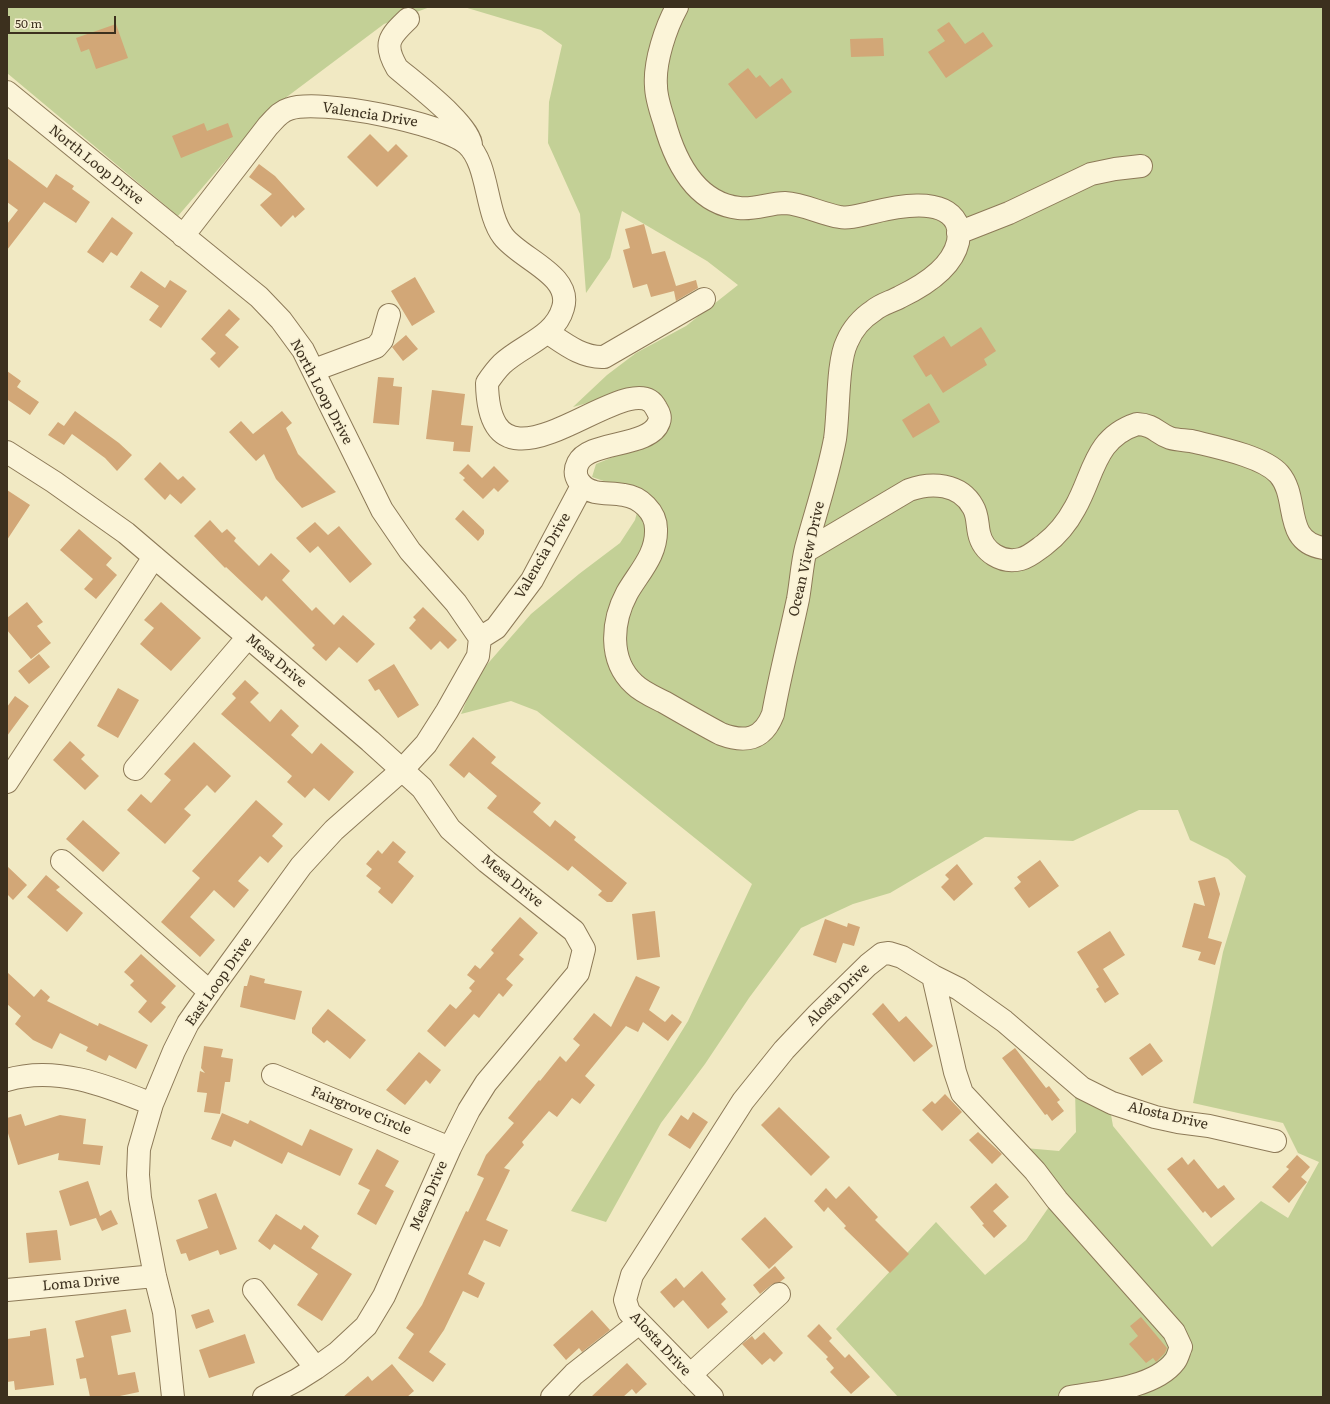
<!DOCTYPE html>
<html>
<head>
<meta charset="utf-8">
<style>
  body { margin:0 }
  #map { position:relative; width:1330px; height:1404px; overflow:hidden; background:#f1e9c3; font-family:Literata,serif }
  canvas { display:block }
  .frame { position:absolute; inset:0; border:8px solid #3c301e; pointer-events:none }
  .scale { position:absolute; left:8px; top:16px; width:108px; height:18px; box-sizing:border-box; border:2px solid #3c301e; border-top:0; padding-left:5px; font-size:12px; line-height:14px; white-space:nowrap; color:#3c301e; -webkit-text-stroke:3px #f8f1d4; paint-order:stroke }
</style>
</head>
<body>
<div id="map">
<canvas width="1330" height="1404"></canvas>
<div class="frame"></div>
<div class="scale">50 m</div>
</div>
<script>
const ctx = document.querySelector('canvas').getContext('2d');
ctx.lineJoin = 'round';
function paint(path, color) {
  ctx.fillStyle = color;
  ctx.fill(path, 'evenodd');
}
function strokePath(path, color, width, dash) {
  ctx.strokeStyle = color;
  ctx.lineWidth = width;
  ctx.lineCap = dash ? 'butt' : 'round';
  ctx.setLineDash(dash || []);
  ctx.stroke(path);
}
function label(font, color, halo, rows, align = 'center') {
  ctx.font = font + ' Literata,serif';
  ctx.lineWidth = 3;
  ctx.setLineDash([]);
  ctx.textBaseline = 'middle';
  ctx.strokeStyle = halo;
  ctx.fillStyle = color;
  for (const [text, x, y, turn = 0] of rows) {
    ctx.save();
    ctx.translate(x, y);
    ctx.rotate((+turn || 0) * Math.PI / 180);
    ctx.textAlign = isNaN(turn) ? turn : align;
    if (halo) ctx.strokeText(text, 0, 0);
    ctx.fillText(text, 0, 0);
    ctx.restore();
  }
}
paint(new Path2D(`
  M7,7H430L384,24L268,111L178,216L7,73Z
  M464,7H1323V1397H898L836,1329L936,1222L985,1275L1026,1240L1060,1191L1025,1148L1059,1151L1076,1132L1075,1089L1110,1109L1113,1126L1212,1247L1261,1201L1288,1218L1319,1162L1298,1153L1283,1123L1193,1103L1223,952L1246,876L1228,859L1190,840L1178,810H1139L1073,841L985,837L890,893L853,904L801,928L749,998L705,1064L661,1123L606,1222L571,1211L688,1021L752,884L537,711L511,701L461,714L477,676L531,614L579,574L620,543L635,520L642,494L592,477L596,464L618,455L641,450L657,434L667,408L656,394L627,392L573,407L607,375L636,353L686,326L738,285L707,261L622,211L610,258L586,293L580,214L548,143L549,102L562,45L541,30Z`), '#c3d096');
paint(new Path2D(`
  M949,22L965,44L983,32L993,46L946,78L928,52L945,41L937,30Z
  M116,24L128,58L96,69L89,49L81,52L76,38Z
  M883,38L884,56L851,57L850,39Z
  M748,68L756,78L760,75L770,87L782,78L792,92L756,119L728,84Z
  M204,123L207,131L228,123L233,137L181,158L172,136Z
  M370,134L388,152L396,144L408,156L377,187L347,157Z
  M7,158L47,188L56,174L74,186L72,189L90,202L76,223L44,202L7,250V224L18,210L7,202Z
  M259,164L275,176L305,209L295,218L293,215L281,227L260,205L272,194L249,177Z
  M112,217L133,233L117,256L111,252L103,263L87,252Z
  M644,224L652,254L665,251L676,286L696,280L698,288L676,301L674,291L651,297L647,284L633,288L623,250L630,248L625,229Z
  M141,271L165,288L170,280L187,291L161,328L149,320L159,306L130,287Z
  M415,277L435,312L412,326L391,291Z
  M229,309L240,319L225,335L239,347L219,368L210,359L216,353L201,339Z
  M981,327L996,351L984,359L987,365L943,393L931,374L926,377L913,356L944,336L951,347Z
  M406,335L418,349L403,361L392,347Z
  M7,371L21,381L17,387L39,402L30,415L8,400L7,402Z
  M378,377L394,378L393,386L402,387L399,425L373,423Z
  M432,390L465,394L461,425L473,426L470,452L453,451L454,442L426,439Z
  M929,403L940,422L913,438L902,420Z
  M75,411L119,443L132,455L117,471L105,458L72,434L64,445L48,435L58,422L64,426Z
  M282,411L292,423L286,428L298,454L336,492L302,508L276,479L264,454L256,461L229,432L241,421L253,434Z
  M160,462L178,480L183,476L196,489L181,504L170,494L165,500L144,479Z
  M468,464L482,478L494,466L509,481L498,492L494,488L483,499L463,480L465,478L459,473Z
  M7,490L30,505L7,540Z
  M463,510L484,530V534L478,541L455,519Z
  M210,520L222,533L227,529L236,538L234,541L259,566L271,553L290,571L282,580L312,611L316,607L334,625L343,615L375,644L357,663L339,647L326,661L312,648L315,645L266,596L262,601L226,567L225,568L194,536Z
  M315,522L328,535L339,526L372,564L350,583L318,546L310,553L296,538Z
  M79,529L112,558L106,565L117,575L96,599L84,589L93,579L60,550Z
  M27,602L43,622L37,626L51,643L31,659L7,630V618Z
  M161,602L201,638L171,671L140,644L154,628L144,620Z
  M423,607L457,640L448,649L440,641L431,650L409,628L416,620L413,617Z
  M39,654L50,667L29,684L18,671Z
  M394,664L419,705L398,718L379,689L375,691L368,680Z
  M245,680L259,693L250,702L270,722L281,709L299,726L291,735L312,754L321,743L354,772L329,801L314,788L305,798L287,782L292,776L221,714L236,698L232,694Z
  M118,688L139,700L118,738L97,726Z
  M15,696L29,706L7,736V707Z
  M473,737L496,757L491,763L541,803L533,812L550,827L555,820L576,837L574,840L627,883L612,902H607L598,895L602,891L572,866L568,871L487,808L497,796L469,772L464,778L449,765Z
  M70,741L85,755L81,759L99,776L85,790L53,760Z
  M194,742L231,776L215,793L207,785L184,809L191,815L165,844L127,810L141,794L151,803L171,780L164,774Z
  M256,800L283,824L272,836L283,846L268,863L260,856L238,881L249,890L234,908L214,890L190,917L215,940L200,957L161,922L200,878L192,871Z
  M83,820L120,853L103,872L66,839Z
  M393,841L406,852L398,862L414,876L392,904L378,892L381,888L366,876L372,869L366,864L378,850L382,854Z
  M1040,860L1059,886L1029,908L1014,888L1021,882L1017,877Z
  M957,864L973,884L954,901L941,887L949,879L945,875Z
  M7,866L27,885L13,900L7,894Z
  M46,875L60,887L56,890L83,913L67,932L27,897Z
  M1215,877L1220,894L1208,938L1222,942L1215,965L1198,960L1201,952L1182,947L1194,903L1205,906L1198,881Z
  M655,911L660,957L637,960L632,914Z
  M520,917L538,933L519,955L524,959L506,979L513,985L503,997L499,993L479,1018L474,1014L445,1047L427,1031L450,1004L456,1009L472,991L469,988L475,981L467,975L475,965L480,969L494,953L491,950Z
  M825,919L847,927L848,923L860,927L854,946L843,943L836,963L813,955Z
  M1110,931L1125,955L1103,969L1119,994L1105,1003L1096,989L1099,987L1077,952Z
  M141,954L176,986L161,1003L166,1007L151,1023L138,1012L147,1001L130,985L134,981L124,972Z
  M7,972L34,997L41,989L50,997L47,1001L98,1026L99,1023L148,1045L136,1069L109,1055L106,1061L86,1051L88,1047L60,1033L52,1049L33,1040L15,1024L21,1016L7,1004Z
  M250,975L265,979L264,983L302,991L295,1020L240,1007L244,986H247Z
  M636,976L660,987L649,1010L665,1022L672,1014L682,1022L668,1041L643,1022L638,1032L626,1026L585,1076L595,1085L580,1104L572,1098L557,1117L549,1111L522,1142L524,1145L504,1168L510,1170L486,1220L508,1230L500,1247L484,1240L468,1274L485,1283L478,1298L463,1291L444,1330L429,1352L446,1364L433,1382L398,1358L414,1334L406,1328L422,1305L466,1211L468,1212L484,1178L477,1175L486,1155L514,1123L508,1118L539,1080L540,1081L560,1056L566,1062L580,1045L573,1039L594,1013L611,1027Z
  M883,1003L899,1022L906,1016L933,1046L914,1062L872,1014Z
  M328,1009L366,1040L350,1059L327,1040L324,1043L312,1033V1028Z
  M1150,1043L1163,1061L1142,1076L1129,1058Z
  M204,1046L223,1049L221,1057L233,1059L230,1082H225L220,1114L204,1112L207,1093L197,1092L200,1071L205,1073L201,1068Z
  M1015,1048L1046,1088L1049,1086L1060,1100L1057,1102L1064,1111L1052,1121L1047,1114L1045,1115L1002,1058Z
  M419,1052L441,1070L430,1084L426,1080L405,1105L386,1090Z
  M945,1094L962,1112L942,1131L922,1110L932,1101L935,1104Z
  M779,1107L830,1157L811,1176L761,1125Z
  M693,1112L708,1122L690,1149L668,1135L681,1115L688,1120Z
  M222,1113L248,1124L250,1120L302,1146L310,1129L353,1149L340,1176L288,1152L282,1164L234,1140L231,1147L211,1139Z
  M21,1114L25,1126L60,1115L86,1119L83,1144L103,1146L100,1165L58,1160L59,1153L18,1165L7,1130V1118Z
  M978,1132L1002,1154L992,1164L969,1140Z
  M377,1149L399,1161L385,1186L394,1191L376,1225L357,1214L370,1190L358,1184Z
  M1297,1155L1310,1167L1301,1177L1307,1182L1289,1203L1272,1187L1289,1169L1286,1167Z
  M1182,1157L1188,1165L1194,1159L1218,1189L1224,1185L1235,1199L1211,1218L1205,1211L1203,1213L1167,1169Z
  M88,1181L100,1216L111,1210L118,1224L102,1231L96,1218L99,1217L70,1226L59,1191Z
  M996,1183L1009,1197L993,1211L1007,1226L994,1238L982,1225L984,1224L970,1207Z
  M849,1186L878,1217L875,1220L909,1254L890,1273L844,1228L846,1226L828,1207L824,1212L814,1201L826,1188L836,1199Z
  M216,1193L237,1249L220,1255L218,1250L189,1261L186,1253L181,1254L176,1240L208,1228L198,1200Z
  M276,1214L301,1230L304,1225L319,1236L311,1248L352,1274L322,1321L297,1305L318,1274L274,1244L270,1250L258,1241Z
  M765,1217L793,1247L769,1269L741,1239Z
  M57,1230L61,1260L29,1263L26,1233Z
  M775,1266L785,1278L780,1282L771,1285L760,1294L753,1285Z
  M702,1271L726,1299L721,1304L728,1312L708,1329L683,1300L674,1308L660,1292L676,1278L684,1288Z
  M126,1309L131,1332L111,1336L118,1375L135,1372L139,1392L115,1397H90L86,1378L80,1379L76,1359L84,1357L75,1321Z
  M209,1309L214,1322L196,1329L191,1315Z
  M592,1310L610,1330L582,1352L579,1348L566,1360L553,1345Z
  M1141,1317L1167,1348L1165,1353L1156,1362L1153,1358L1146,1363L1129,1344L1138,1336L1130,1326Z
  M819,1324L832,1338L829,1341L845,1358L849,1354L870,1377L851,1394L830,1372L834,1368L826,1359L828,1357L807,1336Z
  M46,1328L54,1385L15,1390L14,1381L7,1382V1339L30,1336V1331Z
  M764,1332L783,1353L774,1362L770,1358L762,1365L742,1344L752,1336L755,1340Z
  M245,1334L255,1363L209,1378L199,1350Z
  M627,1363L647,1384L636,1394L632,1389L623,1397H591Z
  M392,1364L414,1391L407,1397H343L368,1376L372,1381Z`), '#d2a777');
const minor = new Path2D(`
  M408,19C389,37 383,44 397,68C413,82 475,128 471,148
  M7,92L259,297L281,320L303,350L382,510L410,551L456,603L480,638
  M958,233L1009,213L1091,174L1115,169L1141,166
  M183,236L268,126C275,119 279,112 289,109C319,98 443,123 467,144C489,164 485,212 503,236C520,259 573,275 563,308C555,337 522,345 502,364C496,370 491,377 487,383C489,518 631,358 656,408C659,413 661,417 659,422C650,448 589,440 578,463C571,477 582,489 595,492C605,494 614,493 624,495C640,497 656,512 656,529C657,555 639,572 627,593C612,621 608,660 634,684C642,692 654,697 664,702C683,713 702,724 721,734C745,743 763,740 773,714C780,675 790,637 798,599C801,582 802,564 806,548C816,511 828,476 835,439C839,413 837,362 847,342C852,330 862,318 873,311C881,304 891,302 900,297C923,286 952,268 958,242C959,235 959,228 956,222C942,196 894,207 870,213C860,215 850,219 840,217C821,214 804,204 785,203C769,203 755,210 739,208C694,203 674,158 664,121C660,109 656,97 656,86C654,62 666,27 677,7
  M547,332C565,344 582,358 604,357L704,299
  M314,370L376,347L382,340L389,315
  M7,452L54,482L126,533L370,741L422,788L450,829L487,862L574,931L584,949L578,973L486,1083L469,1110L450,1148L384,1296L366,1326L337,1353L316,1368L297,1380L264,1397
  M806,551L909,490C931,482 960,483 973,507C978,515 977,524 979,533C983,552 1002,564 1021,559C1029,557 1037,550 1044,545C1057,535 1067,523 1075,508C1094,475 1094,438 1137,424C1155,425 1156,433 1170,438C1176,440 1184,440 1191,441C1215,447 1263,456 1279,474C1300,498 1282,541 1323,548
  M480,638L496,628L532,580L582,486
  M135,769L248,637
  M7,782L154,557
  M62,861L210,992
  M933,976L955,1072L962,1093L1035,1171L1057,1200L1174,1332L1181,1347C1179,1351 1178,1357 1175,1361C1155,1388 1101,1392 1070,1397
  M273,1075L450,1148
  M7,1080C56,1065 107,1086 152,1104
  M7,1290L155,1276
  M254,1290L316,1368
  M690,1375L779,1294
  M173,1397L164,1312L155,1276L140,1198L138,1175L139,1149L152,1104L174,1051L188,1023L216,983L301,866L334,830L402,770L426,744L447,711L478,656L480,638
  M552,1397L574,1374L639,1323
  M712,1397L629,1312L625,1300L632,1275L743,1101L784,1050L818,1014L868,965L882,954L889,953L902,957L933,976L959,989L1004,1021L1082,1088L1112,1103L1155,1117L1178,1122L1209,1126L1275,1141`);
strokePath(minor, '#8d7a58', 24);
strokePath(minor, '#fbf4d8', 22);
label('14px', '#3c301e', '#f8f1d4', [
  ["Valencia Drive",370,115,9],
  ["North Loop Drive",96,165,39],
  ["North Loop Drive",321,392,62],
  ["Valencia Drive",543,556,-60],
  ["Ocean View Drive",807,559,-77],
  ["Mesa Drive",276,661,40],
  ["Mesa Drive",512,881,39],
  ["East Loop Drive",219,982,-55],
  ["Alosta Drive",838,995,-45],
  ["Fairgrove Circle",361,1111,22],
  ["Alosta Drive",1168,1116,13],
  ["Mesa Drive",429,1196,-67],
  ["Loma Drive",81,1283,-5],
  ["Alosta Drive",660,1344,47]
]);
</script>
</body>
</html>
